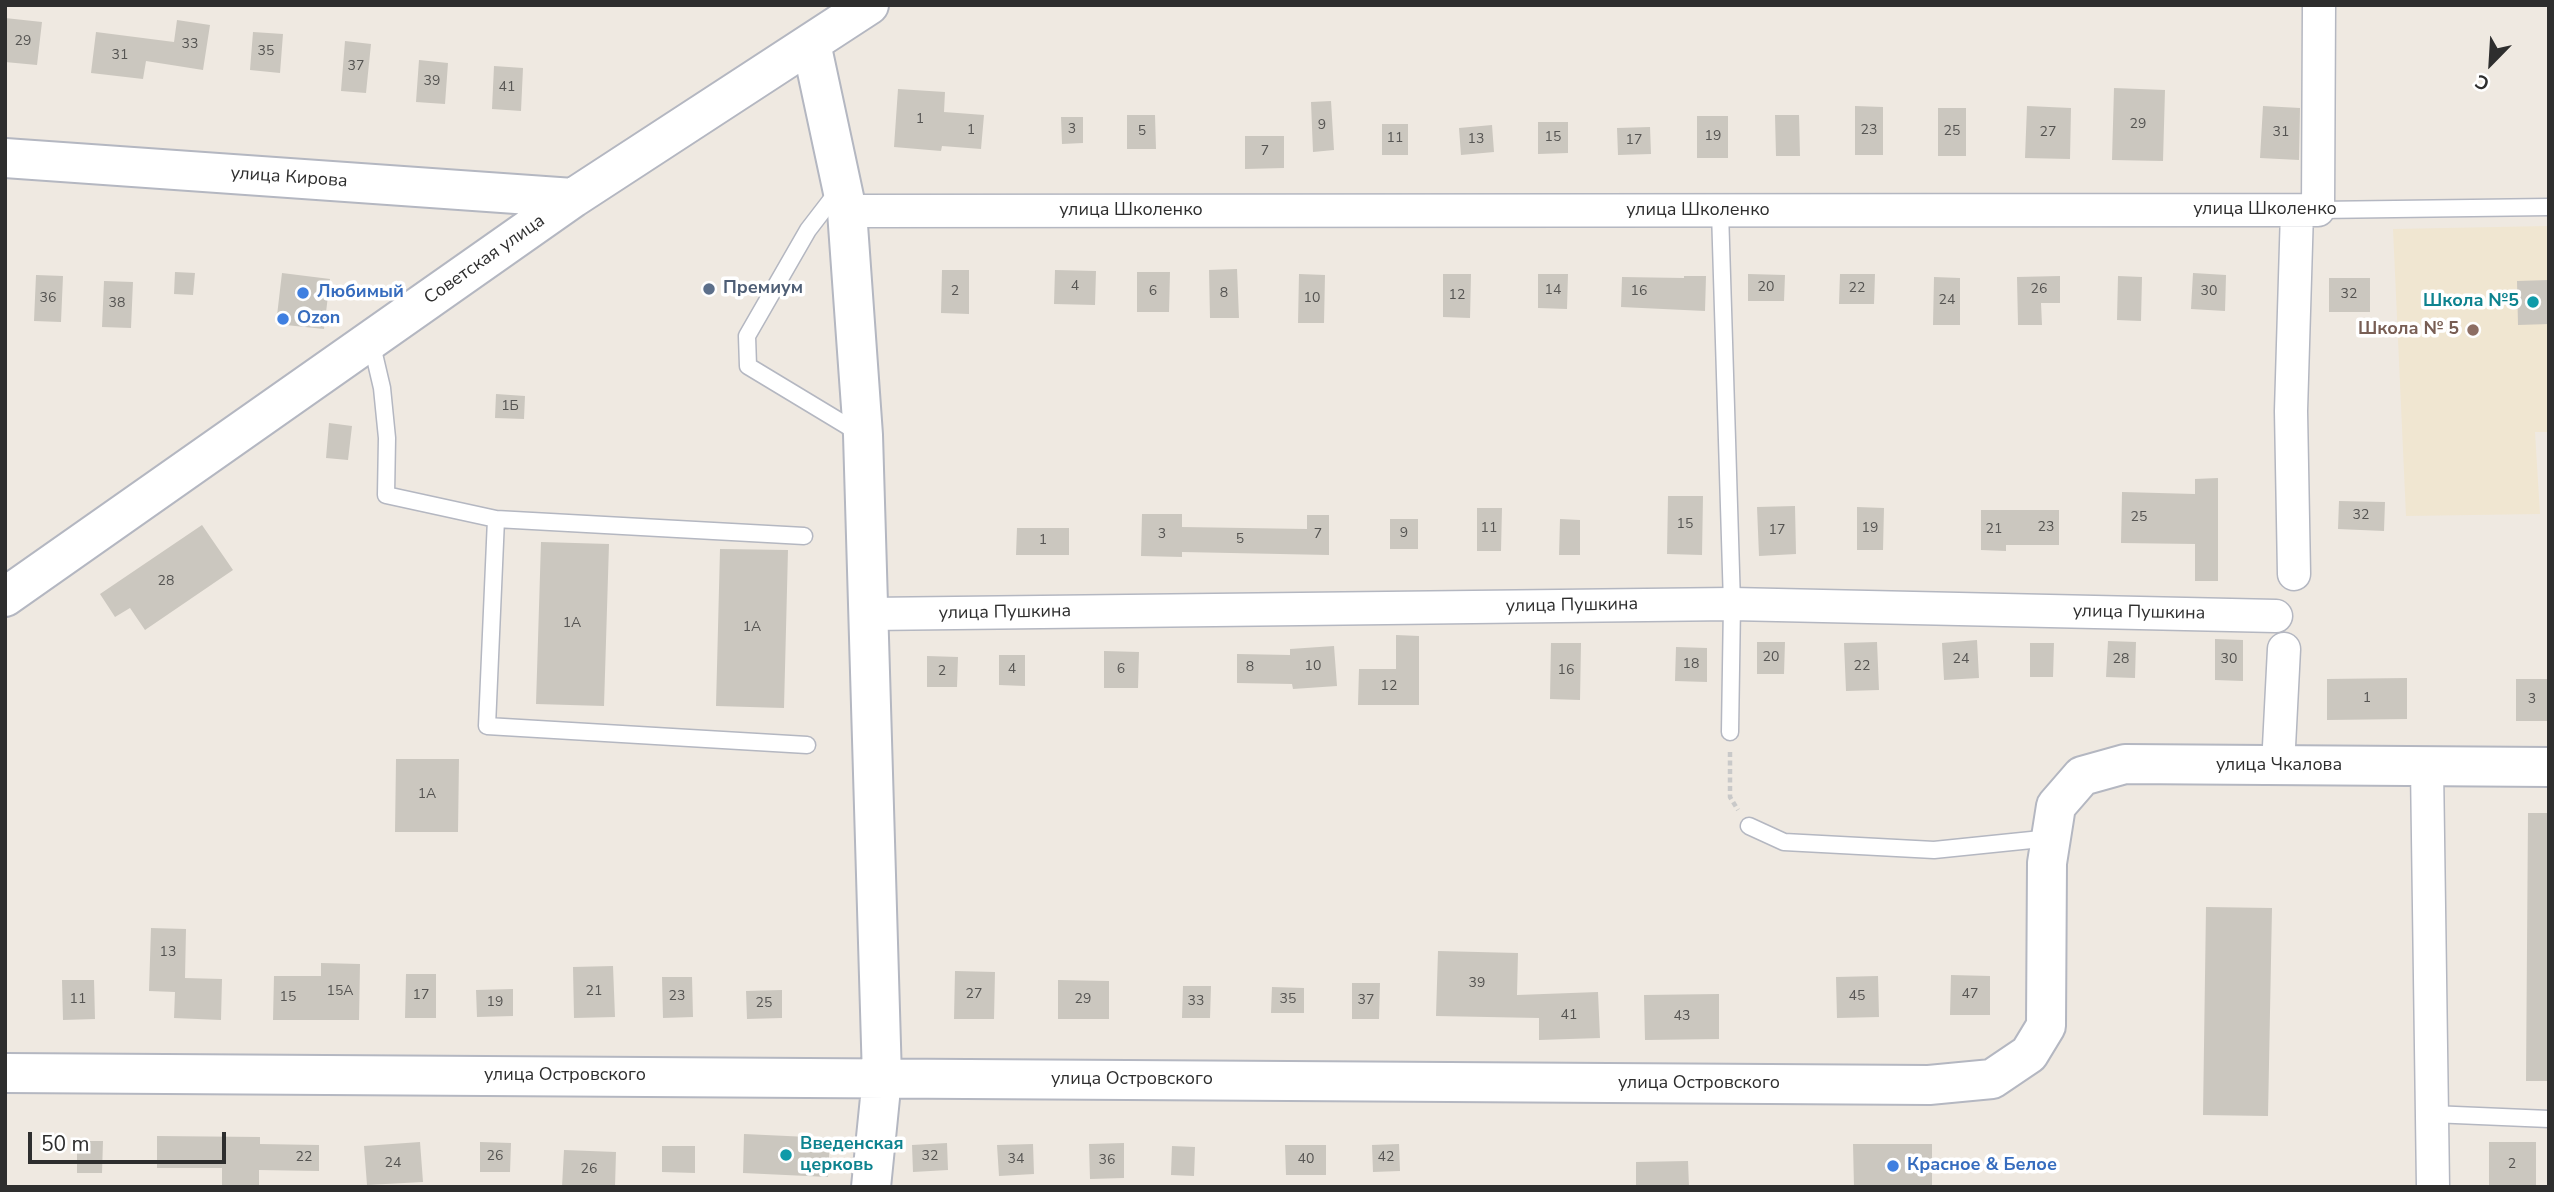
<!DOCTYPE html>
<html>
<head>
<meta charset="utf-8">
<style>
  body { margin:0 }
  #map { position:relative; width:2554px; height:1192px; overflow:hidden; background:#efe9e1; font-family:"Nunito Sans",sans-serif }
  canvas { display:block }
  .frame { position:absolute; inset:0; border:7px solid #2e2e2e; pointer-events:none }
  .north { position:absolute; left:2456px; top:28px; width:70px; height:70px; -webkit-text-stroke:5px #fff; paint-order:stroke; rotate:204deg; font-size:19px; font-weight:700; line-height:28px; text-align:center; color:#2e2e2e }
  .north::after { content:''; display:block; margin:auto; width:24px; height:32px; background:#2e2e2e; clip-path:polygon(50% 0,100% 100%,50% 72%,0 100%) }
  .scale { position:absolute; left:28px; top:1132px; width:198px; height:32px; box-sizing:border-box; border:4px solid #2e2e2e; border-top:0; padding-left:9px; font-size:21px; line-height:24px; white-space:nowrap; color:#2e2e2e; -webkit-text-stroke:5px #fff; paint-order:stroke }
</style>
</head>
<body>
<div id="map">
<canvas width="2554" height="1192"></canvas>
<div class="frame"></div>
<div class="north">С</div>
<div class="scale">50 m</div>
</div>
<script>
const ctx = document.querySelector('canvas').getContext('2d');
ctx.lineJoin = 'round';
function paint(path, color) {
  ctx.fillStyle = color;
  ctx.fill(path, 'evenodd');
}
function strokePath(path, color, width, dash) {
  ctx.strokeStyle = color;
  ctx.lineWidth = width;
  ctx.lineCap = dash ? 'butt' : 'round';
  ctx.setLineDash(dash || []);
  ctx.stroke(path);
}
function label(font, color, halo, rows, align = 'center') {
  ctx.font = font + ' "Nunito Sans",sans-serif';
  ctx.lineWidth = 7;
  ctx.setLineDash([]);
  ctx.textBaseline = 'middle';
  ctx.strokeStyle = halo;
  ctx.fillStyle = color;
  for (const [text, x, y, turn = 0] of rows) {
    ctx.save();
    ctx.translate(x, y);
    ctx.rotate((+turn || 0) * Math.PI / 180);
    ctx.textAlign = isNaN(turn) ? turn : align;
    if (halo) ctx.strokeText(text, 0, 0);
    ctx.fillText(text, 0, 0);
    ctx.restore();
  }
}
paint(new Path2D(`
  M2549,226V432H2535L2540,514L2406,516L2393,229Z`), '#f0e6d1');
paint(new Path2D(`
  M5,18L42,22L37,65L5,62Z
  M177,20L210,25L203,70L146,61L143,79L91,73L96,32L174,42Z
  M253,32L283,34L280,73L250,70Z
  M345,41L371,44L366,93L341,91Z
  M419,60L448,63L445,104L416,102Z
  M494,66L523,68L521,111L492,109Z
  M2114,88L2165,90L2163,161L2112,160Z
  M898,89L945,92L944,112L984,115L981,149L942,146L941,151L894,147Z
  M1331,101L1334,150L1313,152L1311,102Z
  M1855,106L1883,107V155H1855Z
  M2027,106L2071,108L2070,159L2025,158Z
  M2263,106L2300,108L2299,160L2260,158Z
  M1938,108H1966V156H1938Z
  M1127,115H1155L1156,149H1127Z
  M1775,115H1799L1800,156H1776Z
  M1697,116H1728V158H1697Z
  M1061,117H1083V143L1062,144Z
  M1538,122H1568V153L1538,154Z
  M1382,124H1408V155H1382Z
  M1492,125L1494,152L1461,155L1459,128Z
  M1650,127L1651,154L1618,155L1617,128Z
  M1245,136H1284V168L1245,169Z
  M1237,269L1239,318H1210L1209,270Z
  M942,270H969V314L941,313Z
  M1055,270L1096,271L1095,305L1054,304Z
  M175,272L195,273L193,295L174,294Z
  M1137,272H1170L1169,312H1137Z
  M282,273L330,279L324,329L276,324Z
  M2193,273L2226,275L2225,311L2191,309Z
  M1299,274L1325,275L1324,323H1298Z
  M1443,274H1471L1470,318L1443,317Z
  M1538,274H1568L1567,309L1538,308Z
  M1748,274L1785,275L1784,301H1748Z
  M1840,274H1875L1874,304H1839Z
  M36,275L63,276L61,322L34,321Z
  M1684,276H1706L1705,311L1621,307L1622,277L1684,278Z
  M2060,276V303H2041L2042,325H2018L2017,277Z
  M2118,276L2142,277L2141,321L2117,320Z
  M1934,277L1960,278V325H1933Z
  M2329,278H2370V312H2329Z
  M2549,280V324L2518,325L2517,281Z
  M104,281L133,282L131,328L102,327Z
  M496,394L525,396L524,419L495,418Z
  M329,423L352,426L348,460L326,458Z
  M2218,478V581H2195V544L2121,543L2122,492L2195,494V479Z
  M1668,496H1703L1702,555L1667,554Z
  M2339,501L2385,502L2384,531L2338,529Z
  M1795,506L1796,554L1759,556L1757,507Z
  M1857,507L1884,508L1883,550H1857Z
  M1477,508H1502L1501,551H1477Z
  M1981,510H2059V545H2006V551L1981,550Z
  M1142,514H1182V527L1307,529V515H1329V555L1182,552V557L1141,556Z
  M1390,519H1418V549H1390Z
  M1560,519L1580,520V555H1559Z
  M202,525L233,570L145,630L130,608L115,617L100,594Z
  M1017,528H1069V555H1016Z
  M541,542L609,544L604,706L536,704Z
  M720,549L788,550L784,708L716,706Z
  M1396,635L1419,636V705H1358L1359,669H1396Z
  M2215,639L2243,640V681L2215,680Z
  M1977,640L1979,678L1944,680L1942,643Z
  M2108,641L2136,642L2135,678L2106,677Z
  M1757,642H1785L1784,674H1757Z
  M1877,642L1879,690L1846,691L1844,643Z
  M1551,643H1581L1580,700L1550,699Z
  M2030,643H2054L2053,677H2030Z
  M1334,646L1337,686L1293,689L1292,684L1237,683V654L1290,655V649Z
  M1676,647L1707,648V682L1675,681Z
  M1104,651L1139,652L1138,688H1104Z
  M999,655H1025V686L999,685Z
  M927,656L958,657L957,687H927Z
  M2407,678V719L2327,720V679Z
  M2516,679H2549V721H2516Z
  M396,759H459L458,832H395Z
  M2528,813H2549V1081H2526Z
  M2206,907L2272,908L2268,1116L2203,1115Z
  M151,928L186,929L185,978L222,979L221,1020L174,1018L175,992L149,991Z
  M1438,951L1518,953L1517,995L1598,992L1600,1038L1539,1040V1018L1436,1016Z
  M321,963L360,964L359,1020H273L274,976H321Z
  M613,966L615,1017L574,1018L573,967Z
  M955,971L995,972L994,1019H954Z
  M406,974H436V1018H405Z
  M1951,975L1990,976V1015H1950Z
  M1878,976L1879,1017L1837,1018L1836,977Z
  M662,977H692L693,1017L663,1018Z
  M62,980H94L95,1019L63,1020Z
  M1058,980L1109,981V1019H1058Z
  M1352,983H1380L1379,1019H1352Z
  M1183,986H1211L1210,1018H1182Z
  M1272,987L1304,988V1013H1271Z
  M513,989V1016L477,1017L476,990Z
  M782,990V1018L747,1019L746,991Z
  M1719,994V1039L1645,1040L1644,995Z
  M744,1134L830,1138L828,1177L743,1173Z
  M157,1136L260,1137V1144L319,1145V1171L259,1170V1187H222V1168H157Z
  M77,1141H103L102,1173H77Z
  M420,1142L423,1182L367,1185L364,1146Z
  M480,1142L511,1143L510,1172H480Z
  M2489,1142H2536V1187H2489Z
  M947,1143L948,1170L913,1172L912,1145Z
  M1124,1143V1178L1090,1179L1089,1144Z
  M1033,1144L1034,1174L999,1176L997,1145Z
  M1399,1144L1400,1171L1373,1172L1372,1145Z
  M1853,1144H1932V1187H1854Z
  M1285,1145H1326V1175H1286Z
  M662,1146H695V1173L662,1172Z
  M1172,1146L1195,1147L1194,1176L1171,1175Z
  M564,1150L616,1152L615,1187H562Z
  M1688,1161L1689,1187H1636V1162Z`), '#cbc7bf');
const lane = new Path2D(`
  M838,191L808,230L747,336L748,366L859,433
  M2318,210L2549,207
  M1720,211L1732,604L1730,732
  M371,341L382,388L387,438L386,495L496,519L804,536
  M496,519L487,726L807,745
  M1749,826L1784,842L1934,850L2051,838
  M2432,1114L2549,1119`);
const street = new Path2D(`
  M847,211L2318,210L2319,5
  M2294,574L2291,411L2297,211
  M869,614L1732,604L2276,616
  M2278,766L2284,649
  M2427,767L2433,1187`);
const secondary = new Path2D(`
  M811,43L847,211L863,435L882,1078L871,1187
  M5,158L573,198
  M5,597L573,198L869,5
  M5,1073L1929,1085L1992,1079L2029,1054L2046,1026L2047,863L2056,806L2082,776L2125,764L2549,767`);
strokePath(lane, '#b4b7c1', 19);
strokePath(street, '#b4b7c1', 35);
strokePath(secondary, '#b4b7c1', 42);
strokePath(new Path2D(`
  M1730,752V797L1738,810`), '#c9c9c9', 4.5, [5, 3.5]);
strokePath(lane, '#fff', 16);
strokePath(street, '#fff', 32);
strokePath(secondary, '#fff', 38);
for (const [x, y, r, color] of [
  [709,289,7,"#5c6f8a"],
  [303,293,7,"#3f7fe0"],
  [2533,302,7,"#0f9aa8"],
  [283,319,7,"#3f7fe0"],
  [2473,330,7,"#8d6e63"],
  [786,1155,7,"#0f9aa8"],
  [1893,1166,7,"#3f7fe0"]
]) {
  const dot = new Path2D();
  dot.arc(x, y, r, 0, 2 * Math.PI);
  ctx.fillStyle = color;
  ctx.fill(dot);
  strokePath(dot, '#fff', 2.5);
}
label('14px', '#555452', null, [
  ["29",23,42],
  ["33",190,45],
  ["35",266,52],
  ["31",120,56],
  ["37",356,67],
  ["39",432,82],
  ["41",507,88],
  ["1",920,120],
  ["29",2138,125],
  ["9",1322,126],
  ["3",1072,130],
  ["1",971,131],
  ["23",1869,131],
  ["5",1142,132],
  ["25",1952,132],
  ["27",2048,133],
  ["31",2281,133],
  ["19",1713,137],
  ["15",1553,138],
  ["11",1395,139],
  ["13",1476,140],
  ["17",1634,141],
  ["7",1265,152],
  ["4",1075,287],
  ["20",1766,288],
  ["22",1857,289],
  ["26",2039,290],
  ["14",1553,291],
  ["2",955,292],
  ["6",1153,292],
  ["16",1639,292],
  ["30",2209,292],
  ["8",1224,294],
  ["32",2349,295],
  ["12",1457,296],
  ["36",48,299],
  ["10",1312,299],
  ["24",1947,301],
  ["38",117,304],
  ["1Б",510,407],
  ["32",2361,516],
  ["25",2139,518],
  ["15",1685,525],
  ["23",2046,528],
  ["11",1489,529],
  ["19",1870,529],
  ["21",1994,530],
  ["17",1777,531],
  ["9",1404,534],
  ["3",1162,535],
  ["7",1318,535],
  ["5",1240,540],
  ["1",1043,541],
  ["28",166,582],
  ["1А",572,624],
  ["1А",752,628],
  ["20",1771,658],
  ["24",1961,660],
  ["28",2121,660],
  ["30",2229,660],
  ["18",1691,665],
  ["10",1313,667],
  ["22",1862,667],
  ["8",1250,668],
  ["4",1012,670],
  ["6",1121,670],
  ["16",1566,671],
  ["2",942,672],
  ["12",1389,687],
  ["1",2367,699],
  ["3",2532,700],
  ["1А",427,795],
  ["13",168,953],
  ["39",1477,984],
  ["15А",340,992],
  ["21",594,992],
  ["27",974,995],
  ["47",1970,995],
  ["17",421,996],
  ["23",677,997],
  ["45",1857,997],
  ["15",288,998],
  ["11",78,1000],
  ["29",1083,1000],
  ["35",1288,1000],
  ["37",1366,1001],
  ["33",1196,1002],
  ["19",495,1003],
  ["25",764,1004],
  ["41",1569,1016],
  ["43",1682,1017],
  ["26",495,1157],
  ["32",930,1157],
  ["22",304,1158],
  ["42",1386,1158],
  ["34",1016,1160],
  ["40",1306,1160],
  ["36",1107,1161],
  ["24",393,1164],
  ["2",2512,1165],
  ["26",589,1170]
]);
label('18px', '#2e2e2e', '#fff', [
  ["улица Кирова",289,178,4],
  ["улица Школенко",2265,210],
  ["улица Школенко",1131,211],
  ["улица Школенко",1698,211],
  ["Советская улица",485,260,-35],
  ["улица Пушкина",1572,606,-1],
  ["улица Пушкина",1005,613,-1],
  ["улица Пушкина",2139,613,1],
  ["улица Чкалова",2279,766],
  ["улица Островского",565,1076],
  ["улица Островского",1132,1080],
  ["улица Островского",1699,1084]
]);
label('bold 18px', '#4e5e75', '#fff', [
  ["Премиум",723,289]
], 'left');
label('bold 18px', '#366cbe', '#fff', [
  ["Любимый",317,293],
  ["Ozon",297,319],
  ["Красное & Белое",1907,1166]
], 'left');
label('bold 18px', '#0d838f', '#fff', [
  ["Школа №5",2519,302],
  ["Введенская",800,1145,"left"],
  ["церковь",800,1166,"left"]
], 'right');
label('bold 18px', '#785e54', '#fff', [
  ["Школа № 5",2459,330]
], 'right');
</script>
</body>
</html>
